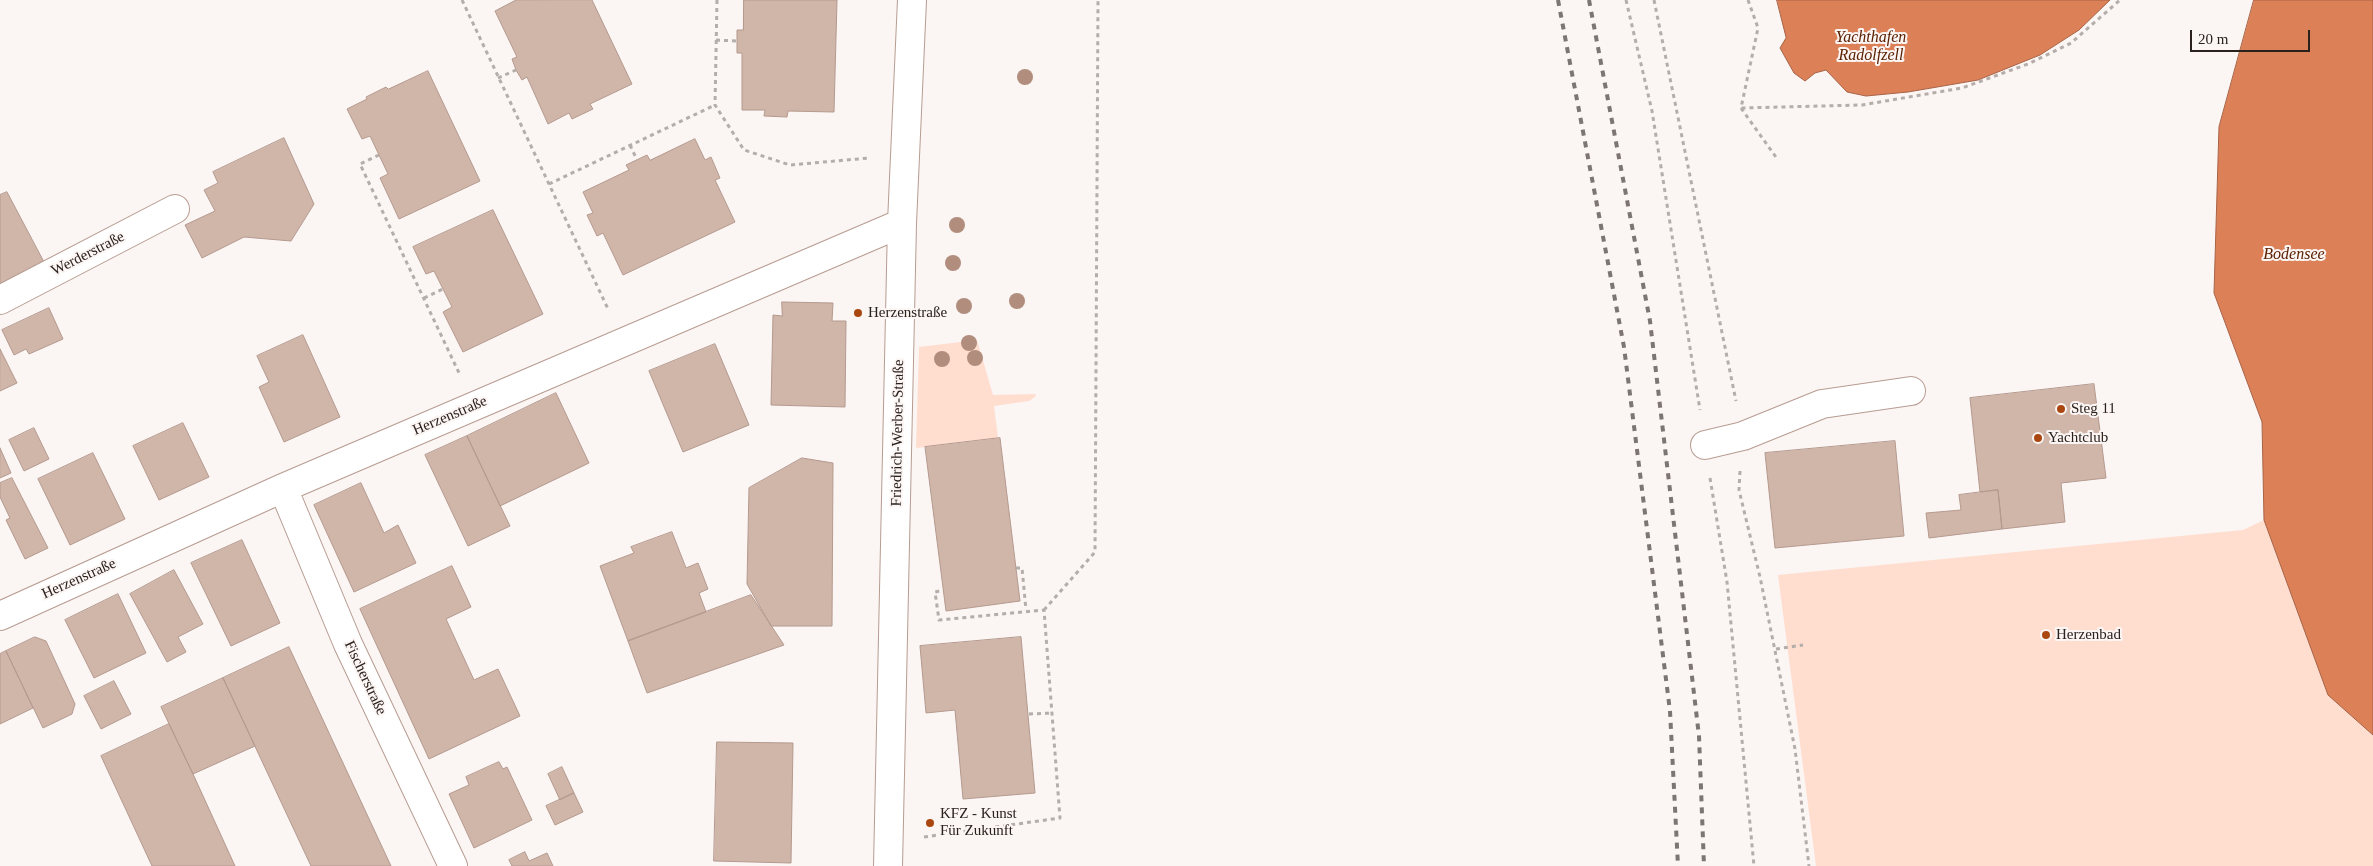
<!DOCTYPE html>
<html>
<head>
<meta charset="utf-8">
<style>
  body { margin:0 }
  #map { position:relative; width:2373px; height:866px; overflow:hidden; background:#fbf5f3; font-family:Georgia,serif }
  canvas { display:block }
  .scale { position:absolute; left:2190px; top:30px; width:120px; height:22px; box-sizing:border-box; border:2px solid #2a201c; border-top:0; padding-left:6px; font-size:15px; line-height:18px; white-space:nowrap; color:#2a201c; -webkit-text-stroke:4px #fbf5f3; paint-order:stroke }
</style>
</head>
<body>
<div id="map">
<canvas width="2373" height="866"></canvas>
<div class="scale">20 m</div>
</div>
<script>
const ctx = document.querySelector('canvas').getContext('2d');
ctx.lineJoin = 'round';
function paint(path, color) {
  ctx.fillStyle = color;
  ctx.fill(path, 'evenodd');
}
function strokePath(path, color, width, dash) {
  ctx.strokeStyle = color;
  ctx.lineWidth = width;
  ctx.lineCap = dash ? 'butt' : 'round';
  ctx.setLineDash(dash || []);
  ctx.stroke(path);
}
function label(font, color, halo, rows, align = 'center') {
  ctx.font = font + ' Georgia,serif';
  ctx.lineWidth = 4;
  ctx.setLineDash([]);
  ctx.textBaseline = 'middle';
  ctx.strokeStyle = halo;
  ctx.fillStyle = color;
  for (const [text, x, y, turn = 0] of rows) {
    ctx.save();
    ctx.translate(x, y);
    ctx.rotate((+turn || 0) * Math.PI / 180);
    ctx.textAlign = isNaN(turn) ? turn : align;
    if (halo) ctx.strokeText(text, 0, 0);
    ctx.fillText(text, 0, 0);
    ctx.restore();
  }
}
paint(new Path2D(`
  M977,340L993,395L1036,394L1035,397L1029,401L994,406L998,438L916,448L919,347Z
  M2264,520L2328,695L2373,735V866H1816L1778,575L2243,530Z`), '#ffded0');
const water = new Path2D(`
  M1777,0H2110L2079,30L2040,55L1978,80L1908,92L1866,96L1847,92L1826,70L1815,73L1805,81L1794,73L1780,48L1786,38Z
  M2254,0H2373V735L2328,695L2264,520L2262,422L2214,293L2219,127Z`);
paint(water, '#dc8058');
strokePath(water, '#a76346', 1);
const building = new Path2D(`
  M592,0L632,84L590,104L593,109L572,119L569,113L548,124L527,77L522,80L516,70L512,59L517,57L495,11L516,0Z
  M744,0H837L834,112L788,111L787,117L764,116L765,110H742V53H737V30H743Z
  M428,71L480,181L399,219L380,178L388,174L370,136L362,139L347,109L367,99L366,97L386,87L388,89Z
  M284,138L314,204L291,241L244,237L202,258L185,225L215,211L204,190L218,183L213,172Z
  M695,139L705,160L711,157L720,178L715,180L735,222L623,275L603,233L597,236L587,215L593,213L583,192L629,170L626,165L647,155L650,160Z
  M7,192L44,262L0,285V195Z
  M493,210L543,314L463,352L443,312L452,307L434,271L426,274L413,247Z
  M782,302L833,303L832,321H846L845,407L771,405L773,315L782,316Z
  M49,308L63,339L29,354L26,349L14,355L2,330Z
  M303,335L340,417L284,442L259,387L269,382L257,356Z
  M715,344L749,425L683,452L649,371Z
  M0,349L17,383L0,391Z
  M2094,384L2106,478L2061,483L2065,522L2002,529L1998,490L1980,492L1970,398Z
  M556,393L589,463L500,506L467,436Z
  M183,423L209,477L159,500L133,446Z
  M34,428L49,459L24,471L9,440Z
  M467,436L510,526L468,546L425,455Z
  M1000,438L1020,601L946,611L925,447Z
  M1895,441L1904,536L1775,548L1765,453Z
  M0,448L11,473L0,478Z
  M93,453L125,519L70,545L38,479Z
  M802,458L833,463L832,626H771L747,584L749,488Z
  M12,478L48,548L25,559L6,520L10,518L0,497V483Z
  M361,483L384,533L398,525L416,563L354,592L314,505Z
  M1998,490L2002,529L1929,538L1926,513L1961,510L1959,495Z
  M672,532L686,568L698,563L708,589L699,593L706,612L628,641L600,566L634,553L631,547Z
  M242,540L280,623L231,646L191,563Z
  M452,566L471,607L446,619L474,680L498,669L520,716L429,759L360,609Z
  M174,570L203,624L178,637L186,652L167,662L130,594Z
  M118,594L146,653L94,678L65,620Z
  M751,595L784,645L647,693L628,641Z
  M35,637L46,641L75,704L72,714L43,728L6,651Z
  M1021,637L1035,793L963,799L955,710L926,713L920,646Z
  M289,647L391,866H311L223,678Z
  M6,651L33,708L0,724V654Z
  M223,678L255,746L193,774L161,707Z
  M114,681L131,714L101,729L84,696Z
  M169,724L193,774L235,866H152L101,756Z
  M717,742L793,743L791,863L714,861Z
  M499,762L503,769L507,767L532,820L474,848L449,794L469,785L466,777Z
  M562,767L574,793L560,800L548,774Z
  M574,793L583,812L555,825L546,806Z
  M525,852L529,861L547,853L553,866H512L509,860Z`);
paint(building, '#d0b5a9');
strokePath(building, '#b4998e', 1);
const minor = new Path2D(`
  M0,300L175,209
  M1705,445L1743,436L1822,404L1911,391
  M283,488L348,644L453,866
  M0,616L283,488L902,223
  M888,866L902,223L912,0`);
strokePath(minor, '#b79c91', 30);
strokePath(new Path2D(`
  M462,0L609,311
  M717,0L715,105L744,150L790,165L869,158
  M1626,0L1652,111L1700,410
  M1654,0L1736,401
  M1748,0L1758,28L1741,108L1862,105L1962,88L2028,64L2071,43L2120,0
  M716,40L737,41
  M498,78L516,70
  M1741,108L1778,160
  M630,145L637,160
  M379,155L360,164L460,375
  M549,184L715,105
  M424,298L443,289
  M1740,471L1739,490L1760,577L1795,749L1809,866
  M1710,478L1727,582L1754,866
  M1016,568H1022L1026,610
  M1044,610L1095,552L1098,0
  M1776,649L1803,645
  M1029,714L1052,713
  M924,837L1060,818L1044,610L939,620L935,592L943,590`), '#b4adaa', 3, [4, 4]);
strokePath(minor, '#fff', 28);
strokePath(new Path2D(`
  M1558,0L1624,347L1670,711L1678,866
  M1589,0L1650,321L1699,736L1704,866`), '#7d7572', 4, [6, 6]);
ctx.fillStyle = '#b18d7d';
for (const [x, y] of [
  [1025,77],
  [957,225],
  [953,263],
  [1017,301],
  [964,306],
  [969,343],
  [975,358],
  [942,359]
]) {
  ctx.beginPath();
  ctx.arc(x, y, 8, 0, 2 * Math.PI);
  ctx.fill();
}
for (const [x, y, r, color] of [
  [858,313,5,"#aa4711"],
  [2061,409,5,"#aa4711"],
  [2038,438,5,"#aa4711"],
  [2046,635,5,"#aa4711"],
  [930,823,5,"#aa4711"]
]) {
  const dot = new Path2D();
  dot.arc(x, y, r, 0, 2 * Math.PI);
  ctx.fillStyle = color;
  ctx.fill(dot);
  strokePath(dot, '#fbf5f3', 2);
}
label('15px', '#2a201c', '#fbf5f3', [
  ["Werderstraße",88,254,-27],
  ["Herzenstraße",450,416,-23],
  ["Friedrich-Werber-Straße",898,433,-89],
  ["Herzenstraße",79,579,-24],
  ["Fischerstraße",365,678,65]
]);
label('15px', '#2a201c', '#fbf5f3', [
  ["Herzenstraße",868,313],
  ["Steg 11",2071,409],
  ["Yachtclub",2048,438],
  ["Herzenbad",2056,635],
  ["KFZ - Kunst",940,814],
  ["Für Zukunft",940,831]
], 'left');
label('italic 16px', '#5b2103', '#fbf5f3', [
  ["Yachthafen",1871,38],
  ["Radolfzell",1871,56],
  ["Bodensee",2294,255]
]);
</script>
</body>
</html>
